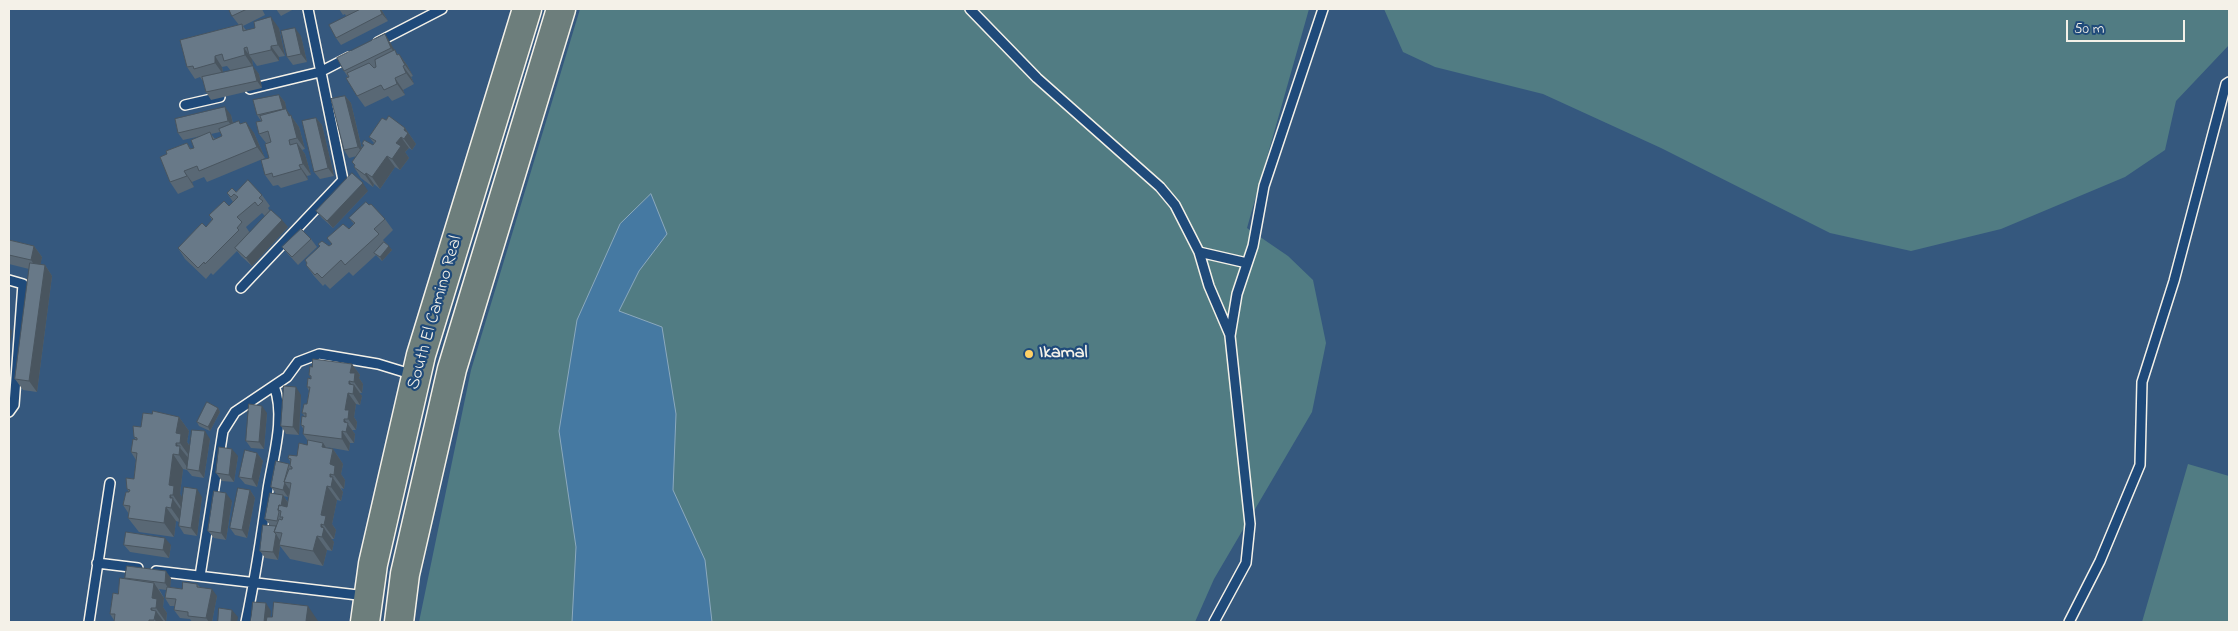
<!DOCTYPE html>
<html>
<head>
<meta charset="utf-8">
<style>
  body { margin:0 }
  #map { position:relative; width:2238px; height:631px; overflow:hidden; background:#35587e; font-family:"Indie Flower",sans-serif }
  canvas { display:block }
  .frame { position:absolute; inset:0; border:10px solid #f4f1e8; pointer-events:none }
  .scale { position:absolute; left:2066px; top:20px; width:119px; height:22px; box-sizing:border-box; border:2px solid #f4f1e8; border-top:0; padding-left:6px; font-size:15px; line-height:18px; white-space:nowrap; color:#f4f1e8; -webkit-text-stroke:4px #1f4a7a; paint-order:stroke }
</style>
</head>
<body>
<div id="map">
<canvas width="2238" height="631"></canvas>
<div class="frame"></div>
<div class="scale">50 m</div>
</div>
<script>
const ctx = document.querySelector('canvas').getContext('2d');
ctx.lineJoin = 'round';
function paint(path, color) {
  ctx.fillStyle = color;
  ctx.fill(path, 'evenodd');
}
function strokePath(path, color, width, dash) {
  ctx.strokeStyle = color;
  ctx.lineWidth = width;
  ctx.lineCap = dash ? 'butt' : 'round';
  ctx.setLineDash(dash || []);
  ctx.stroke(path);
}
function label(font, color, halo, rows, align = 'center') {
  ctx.font = font + ' "Indie Flower",sans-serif';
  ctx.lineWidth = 4.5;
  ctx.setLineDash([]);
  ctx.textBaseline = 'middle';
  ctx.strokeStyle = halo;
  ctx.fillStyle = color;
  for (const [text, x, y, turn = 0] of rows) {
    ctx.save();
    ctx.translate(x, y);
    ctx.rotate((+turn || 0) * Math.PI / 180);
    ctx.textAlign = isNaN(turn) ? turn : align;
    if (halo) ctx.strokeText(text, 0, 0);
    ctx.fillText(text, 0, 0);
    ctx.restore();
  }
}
paint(new Path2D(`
  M580,9H1309L1247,228L1288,256L1313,280L1326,343L1312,412L1214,579L1195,622H419L471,370Z
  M1384,9H2229V45L2176,101L2165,150L2125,177L2001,229L1911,251L1830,233L1661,148L1543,94L1435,67L1403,52Z
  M2188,464L2229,476V622H2142Z`), '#517c83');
const water = new Path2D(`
  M651,194L667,234L639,271L619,311L662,327L676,414L673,490L705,560L712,622H572L576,547L559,431L577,320L620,224Z`);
paint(water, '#4579a2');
strokePath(water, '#8ba9be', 1);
const lane = new Path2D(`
  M970,9L1037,78L1160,187L1175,205L1199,252L1209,286L1230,335
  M378,42L442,9
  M250,89L320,72L349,57
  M185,105L220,97
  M1199,252L1247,263
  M9,280L23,284L14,405L9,412
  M241,288L343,180L308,9
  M97,563L138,568
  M156,571L366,596
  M200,576L223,431L235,412L287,377L298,362L319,354L378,364L414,375
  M89,622L110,483
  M246,622C255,578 262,533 268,489C273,457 286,416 274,386
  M1214,622L1246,563L1250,524L1230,336L1237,294L1253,246L1264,186L1323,9
  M2069,622L2100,561L2140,465L2142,382L2174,281L2226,84L2229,82`);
const primary = new Path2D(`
  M365,622L373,564L421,355L527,9
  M399,622L405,574L452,369L561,9`);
strokePath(lane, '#f4f1e8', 12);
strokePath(primary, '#f4f1e8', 31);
strokePath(lane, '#1f4a7a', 9);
strokePath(primary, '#6d7e7c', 28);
paint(new Path2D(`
  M229,9H263H262L265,15L243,26L246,30L279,28L285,56L279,57V61L257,66L252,59L253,67L259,74L262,88L211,100L206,92L203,79L202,80L200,77L195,79L187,67L239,25L232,16ZM227,66L231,71L223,73L222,67Z
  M276,9H294L281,16Z
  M339,9H381L388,21L341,45L336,38L346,16L345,14L343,15Z
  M301,36L307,62L293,65L287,57Z
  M390,42L394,51L398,54H399L407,65L413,76L411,77L414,84L403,90L405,95L392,101L388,96L365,107L357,96L348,77L344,71Z
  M279,95L285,102L286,109L299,127L305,149L302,150L305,154L311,175L307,176L308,180L281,188L278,185L273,186L265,175L269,158L266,143L259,134L261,121L257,115Z
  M345,96L351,103L362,149L364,146L362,144L373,145L374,143L369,137L386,120L405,128L416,144L412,150L409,148L405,152L409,158L400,170L395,167L380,189L374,184L373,187L361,178L354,167L355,166L352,162L357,156L349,158L344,150Z
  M231,115L233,123L240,124L254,133L265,158L207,182L204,177L192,182L194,187L178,194L170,182L167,154L187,143L191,149L194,148L201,136L183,140L178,133ZM220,132L222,136L215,139L211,134Z
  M316,118L322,125L334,176L320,179L314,172Z
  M368,191L333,228L322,218L316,211Z
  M236,192L262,195L270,206L268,208L270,211L288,227L252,266L241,256L237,251L213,275L211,273L206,279L185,259L178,248L206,227L212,220L209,215L229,206L233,202L227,193ZM262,213L265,216L250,233L246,227Z
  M369,205L385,219L393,230L383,240L392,250L382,261L376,255L353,276L349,272L330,289L325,284L323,286L314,276L306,265L307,264L305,260L329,246L332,244L327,238L349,229L354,224L349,218Z
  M311,239L317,247L298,265L288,254L282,247Z
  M9,240L34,246L42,257L40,265H45L52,276L37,392L23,390L15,379L29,269L9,264Z
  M352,364L360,375L359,378L363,384L362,393H359L362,396L360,405L356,404L354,417L357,422L356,430H352L355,434L354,443H350L349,451L326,447L333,449L343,464L341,474L345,480L344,489L341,488L343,492L341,501L337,500L332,524L336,530L334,539H331L334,542L332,551L327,550L323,566L290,559L280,546L278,560L265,558L260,551L270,525L265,519L276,494L271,487L289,464L290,465V461L288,458L297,456L307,445L308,441L303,434L304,430L301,425L305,417L302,413L307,404L309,391L307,387L311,378L309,375L312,367ZM283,496L288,497V502Z
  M301,395L299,435L286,434L281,426Z
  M218,408L220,412L210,431L199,426L197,422Z
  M267,413L264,449L251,448L246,441Z
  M179,417L189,431L187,442L190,446L210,439L204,478L192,476L187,470L183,469L180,494L182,498L202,497L197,536L184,534L179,526V522L176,521L174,537L139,532L128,518L129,514L123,505L129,492L127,489L134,479L136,460L131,452L136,440L134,437L141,427Z
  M257,453L263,461L257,487L245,484L239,477Z
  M238,456L234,482L222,481L216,473Z
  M250,490L255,498L247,538L235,535L230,528Z
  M232,501L226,540L214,538L208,531Z
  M124,545H171L169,558L130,552Z
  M125,578H171L170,587L182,589L197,584L200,587L217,596L212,622H192L190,619L180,618L174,610L175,606H170L165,598L166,590L159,589L164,598L163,607L167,613L166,622H114V620L110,614L118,594L126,579Z`), '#596875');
paint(new Path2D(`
  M380,9H381L388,21L382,14Z
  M271,17L279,28L285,56L278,45Z
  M295,28L301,36L307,62L301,54Z
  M385,34L390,42L397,55L391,48Z
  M271,46L279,57V61L271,50Z
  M244,48L252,59L253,67L245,55Z
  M399,54L407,65L413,76L405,65Z
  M215,56L222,67L223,74L215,63Z
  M253,66L259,74L262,88L257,81Z
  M403,66L411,77L414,84L406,73Z
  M395,78L403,90L405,95L397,84Z
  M279,95L285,102L288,117L283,109Z
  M345,96L351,103L363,154L358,147Z
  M225,107L231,115L234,129L228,121Z
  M286,109L299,127L305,149L297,138Z
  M316,118L322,125L334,176L328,168Z
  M246,122L254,133L265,158L257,147Z
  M405,128L416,144L412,150L404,139V130Z
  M401,137L409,148L405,152L409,158L400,170L392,159L396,143Z
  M297,143L305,154L311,175L303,164Z
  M387,156L395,167L380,189L372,177Z
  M299,165L307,176L308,180L301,169Z
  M184,171L192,182L194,187L187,176Z
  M366,173L374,184L373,187L365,175Z
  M363,183L368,191L333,228L327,221Z
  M282,220L288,227L252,266L246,258Z
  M34,246L42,257L39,272L31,260Z
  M389,246L392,250L382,261L380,257Z
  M45,265L52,276L37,392L29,381Z
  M9,327L12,331L9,351Z
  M352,364L360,375L359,378L363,384L362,393L354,382L350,373Z
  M349,381L353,387L354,385L362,396L360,405L353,394L349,384Z
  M296,387L301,395L299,435L293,427Z
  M348,393L356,404L354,417L357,422L356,430L348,419L345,410Z
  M262,406L267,413L264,449L259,442Z
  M218,408L220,412L210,431L208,427Z
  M179,417L189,431L187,442L191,448L190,457L180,443L176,433Z
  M344,419L355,434L354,443L346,432L344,422Z
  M205,431L210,439L204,478L199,471Z
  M342,431L350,443L349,451L342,439Z
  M176,443L190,460L189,470L179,455L176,446Z
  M323,443L332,456L333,449L343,464L341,474L345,480L344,489L334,475L330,464L322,447Z
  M232,449L238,456L234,482L229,475Z
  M257,453L263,461L257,487L252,479Z
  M173,454L183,469L180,494L185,501L183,510L173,495L169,485Z
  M330,474L343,492L341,501L331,487L330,477Z
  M285,483L290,490L288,497L283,490Z
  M327,486L337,500L332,524L336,530L334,539L324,525L321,515Z
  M197,489L202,497L197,536L191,528Z
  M250,490L255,498L247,538L242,530Z
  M226,493L232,501L226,540L221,533Z
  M170,495L183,513L181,522L171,508L170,498Z
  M283,495L288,503L285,517L281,511L280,510Z
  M166,507L176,521L174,537L164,523Z
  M321,524L334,542L332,551L322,537L321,527Z
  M276,534L281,542L279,545L280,546L278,560L273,552Z
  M317,536L327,550L323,566L313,551Z
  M165,538L171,545L169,558L163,550Z
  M166,571L171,578L170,591L165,583Z
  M154,583L164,598L163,607L167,613L166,622L156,608L152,598Z
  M212,589L217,596L212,622H209L206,618Z
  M266,603L271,611L270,622H264Z
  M308,606L318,621V622H307L306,621Z
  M151,608L156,614V611L164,622H156L151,610Z
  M232,610L238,617L237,622H231Z`), '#49555f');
const building = new Path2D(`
  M229,9H247L232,16Z
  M361,9H380L382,14L336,38L329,25Z
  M271,17L278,45L271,46V50L249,55L247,47L244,48L245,55L224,61L222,54L215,56V63L194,69L193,66L187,67L180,40L242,24L243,31L255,28L254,22Z
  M295,28L301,54L287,57L281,31Z
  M385,34L391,48L344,71L337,58Z
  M395,50L397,55L399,54L405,65L403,66L406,73L395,78L397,84L384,90L381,85L357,96L346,78L349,77L347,73L369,63L374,68L376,67L375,60Z
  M253,66L257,81L206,92L202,77Z
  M279,95L283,109L257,115L253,100Z
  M345,96L358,147L344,150L331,99Z
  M225,107L228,121L178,133L175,119Z
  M286,109L289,116L291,115L297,138L289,140L290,145L297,143L303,164L299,165L301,169L273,177L272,173L265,175L261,160L269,158L265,144L271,142L268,131L259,134L256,122L262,121L260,116Z
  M389,116L405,128L404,130L408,133L404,139L401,137L396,143L401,146L392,159L387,156L372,177L366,173L365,175L354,167L355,165L352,162L364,145L362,144L364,140L373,145L376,141L369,137L382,118L386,120Z
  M316,118L328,168L314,172L302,121Z
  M239,121L240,124L246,122L257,147L199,171L197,166L184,171L187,176L170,182L160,157L167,154L166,151L187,143L190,149L194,148L191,140L210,132L213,140L222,136L219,129Z
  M352,173L363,183L327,221L316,211Z
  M248,180L262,195L259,198L263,201L258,206L255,202L237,217L242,222L237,228L239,230L205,264L204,262L198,268L178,248L202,223L206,227L213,219L209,215L224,201L229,206L238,197L234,194L231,197L227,193L232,188L236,192Z
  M366,202L369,205L371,204L385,219L374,229L379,234L345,265L341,260L322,278L317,273L315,275L306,265L307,263L305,260L320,246L318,244L322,241L329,246L332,244L327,238L343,224L349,229L355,223L349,218Z
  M271,210L282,220L246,258L235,248Z
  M301,229L311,239L292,257L282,247Z
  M9,240L34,246L31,260L9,255Z
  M384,242L389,246L380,257L374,253Z
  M30,263L45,265L29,381L15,379Z
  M313,359L352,364L350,373H355L354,382L349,381V384L354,385L353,394L348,393L345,410H349L348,419H344V422L348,423L346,432L342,431V439L303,434L304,426L301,425L302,416L306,417V413H302L304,404H307L310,387H307L308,378L311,379V376L309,375L310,366L312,367Z
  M284,386L296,387L293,427L281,426Z
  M207,402L218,408L208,427L197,422Z
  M249,404L262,406L259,442L246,441Z
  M153,411L179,417L176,433L181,434L180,443H176V446H180L179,455L173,454L169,485L174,486L173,495H170V498H173L171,508L166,507L164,523L128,518L130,506L123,505L126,492H129L130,490L127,489L126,478L134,479L137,453L131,452L133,439L137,440V438L134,437L133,426L141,427L143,413L152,414Z
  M192,430L205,431L199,471L187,469Z
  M308,440L323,443L322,447L333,449L330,464L335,466L334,475L330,474V477H333L331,487L327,486L321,515L326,516L324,525L321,524V527L324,528L322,537L317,536L313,551L279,545L282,533L274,532L279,519L282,520L283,517H280L281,511L278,510L279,505L287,507L291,483L284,482L289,469H292V467L290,466L291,459L288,458L289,455L297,456L299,443L307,445Z
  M219,447L232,449L229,475L216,473Z
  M245,450L257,453L252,479L239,477Z
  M276,461L289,464L284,482H285L283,490L271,487Z
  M184,487L197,489L191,528L179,526Z
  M238,488L250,490L242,530L230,528Z
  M214,491L226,493L221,533L208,531Z
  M270,493L283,495L281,506L279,505L278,510L279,512L277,521L265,519Z
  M263,525L276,526L274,532L276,534L273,552L260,551Z
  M126,532L165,538L163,550L124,545Z
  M127,566L166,571L165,583L125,578Z
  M120,578L154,583L152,598L157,599L156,608H151V610L156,611L154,620H149V622H114L115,614H110L113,593L118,594Z
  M183,582L197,584V587L212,589L206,618L188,616V612L174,610L176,599L165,598L167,587L182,589Z
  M253,602L266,603L264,622H251Z
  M274,602L308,606L306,621H311V622H266L267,617H272Z
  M219,608L232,610L231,622H218Z`);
paint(building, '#687988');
strokePath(building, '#49555f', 1);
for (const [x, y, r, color] of [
  [1029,354,5,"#ffd166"]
]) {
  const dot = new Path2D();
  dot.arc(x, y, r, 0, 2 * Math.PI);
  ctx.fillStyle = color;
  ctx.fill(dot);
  strokePath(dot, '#1f4a7a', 2);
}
label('18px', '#f4f1e8', '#1f4a7a', [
  ["South El Camino Real",436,313,-74]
]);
label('bold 18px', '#f4f1e8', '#1f4a7a', [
  ["Ikamal",1039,354]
], 'left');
</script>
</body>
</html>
